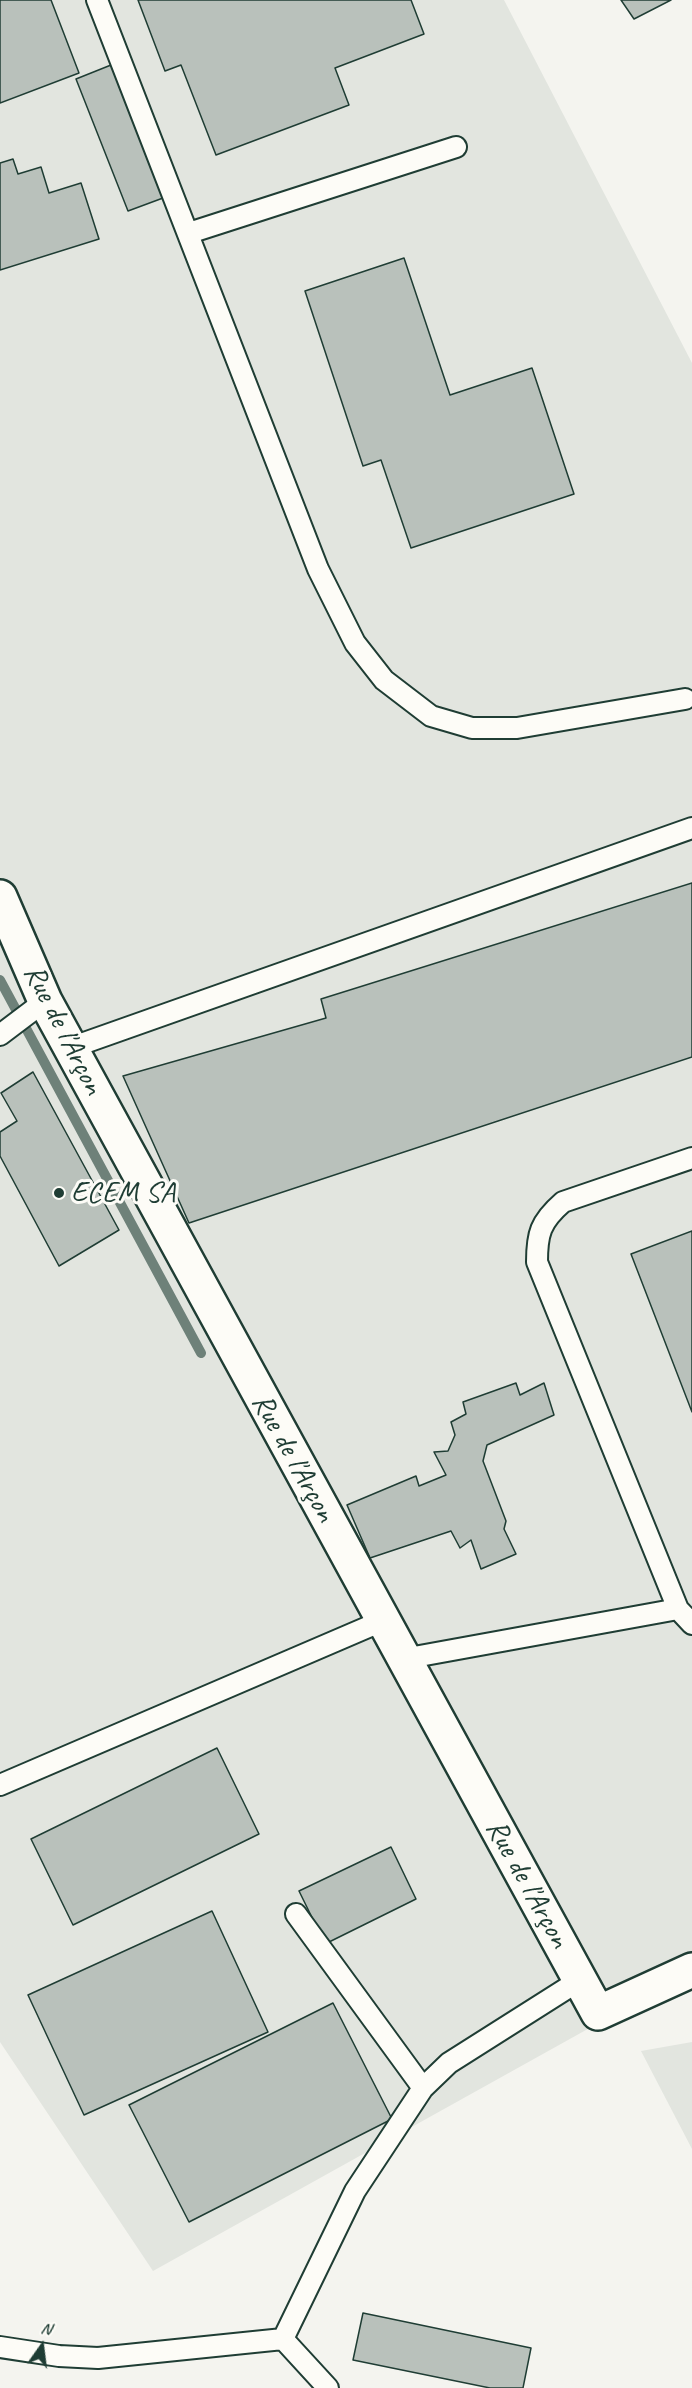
<!DOCTYPE html>
<html>
<head>
<meta charset="utf-8">
<style>
  body { margin:0 }
  #map { position:relative; width:692px; height:2388px; overflow:hidden; background:#f4f4ef; font-family:Caveat,sans-serif }
  canvas { display:block }
  .north { position:absolute; left:12px; top:2316px; width:60px; height:60px; -webkit-text-stroke:4px #fdfcf7; paint-order:stroke; rotate:14deg; font-size:16px; font-weight:700; line-height:24px; text-align:center; color:#1f3d34 }
  .north::after { content:''; display:block; margin:auto; width:21px; height:27px; background:#1f3d34; clip-path:polygon(50% 0,100% 100%,50% 72%,0 100%) }
</style>
</head>
<body>
<div id="map">
<canvas width="692" height="2388"></canvas>
<div class="north">N</div>
</div>
<script>
const ctx = document.querySelector('canvas').getContext('2d');
ctx.lineJoin = 'round';
function paint(path, color) {
  ctx.fillStyle = color;
  ctx.fill(path, 'evenodd');
}
function strokePath(path, color, width, dash) {
  ctx.strokeStyle = color;
  ctx.lineWidth = width;
  ctx.lineCap = dash ? 'butt' : 'round';
  ctx.setLineDash(dash || []);
  ctx.stroke(path);
}
function label(font, color, halo, rows, align = 'center') {
  ctx.font = font + ' Caveat,sans-serif';
  ctx.lineWidth = 6;
  ctx.setLineDash([]);
  ctx.textBaseline = 'middle';
  ctx.strokeStyle = halo;
  ctx.fillStyle = color;
  for (const [text, x, y, turn = 0] of rows) {
    ctx.save();
    ctx.translate(x, y);
    ctx.rotate((+turn || 0) * Math.PI / 180);
    ctx.textAlign = isNaN(turn) ? turn : align;
    if (halo) ctx.strokeText(text, 0, 0);
    ctx.fillText(text, 0, 0);
    ctx.restore();
  }
}
paint(new Path2D(`
  M0,0H504L692,363V1971L153,2271L0,2042Z
  M692,2042V2149L641,2051Z`), '#e2e5df');
strokePath(new Path2D(`
  M0,980L201,1353`), '#6e8179', 10);
const building = new Path2D(`
  M0,0H51L79,73L0,103Z
  M138,0H411L424,34L335,68L349,105L216,155L181,65L165,71Z
  M621,0H671L634,19Z
  M111,65L163,198L128,211L76,79Z
  M13,159L18,174L41,167L49,193L81,183L99,239L0,270V163Z
  M404,258L450,395L532,368L574,494L411,548L381,460L363,466L305,291Z
  M692,883V1057L189,1223L123,1076L326,1018L321,999Z
  M33,1072L119,1230L59,1266L0,1156V1132L17,1121L1,1093Z
  M692,1231V1412L631,1254Z
  M516,1383L520,1395L544,1383L554,1415L487,1445L483,1461L506,1521L504,1529L516,1554L481,1569L471,1540L460,1548L451,1531L370,1558L347,1505L416,1476L419,1486L446,1475L434,1452L448,1451L455,1435L451,1422L466,1414L463,1402Z
  M217,1748L259,1834L73,1925L31,1839Z
  M391,1847L416,1899L325,1944L299,1891Z
  M212,1911L268,2032L84,2115L28,1995Z
  M333,2003L392,2119L189,2222L129,2105Z
  M363,2313L531,2348L523,2388H490L353,2360Z`);
paint(building, '#b9c1bb');
strokePath(building, '#1f3d34', 1.5);
const service = new Path2D(`
  M97,0L318,569L355,643L384,680L431,716L472,728H517L685,699
  M189,233L456,147
  M0,1035L45,1001
  M70,1048L692,828
  M678,1609L692,1624
  M403,1659L678,1609L537,1262C537,1234 540,1222 563,1202L692,1158
  M0,1785L382,1621
  M296,1914L423,2088
  M0,2347L59,2356L98,2358L283,2339
  M328,2388L283,2339L355,2191L423,2088L449,2063L580,1980`);
const minor = new Path2D(`
  M0,897L45,1001L598,2013L692,1970`);
strokePath(service, '#1f3d34', 24);
strokePath(minor, '#1f3d34', 38);
strokePath(service, '#fdfcf7', 20);
strokePath(minor, '#fdfcf7', 33);
for (const [x, y, r, color] of [
  [59,1193,6,"#1f3d34"]
]) {
  const dot = new Path2D();
  dot.arc(x, y, r, 0, 2 * Math.PI);
  ctx.fillStyle = color;
  ctx.fill(dot);
  strokePath(dot, '#fdfcf7', 2);
}
label('30px', '#1f3d34', '#fdfcf7', [
  ["Rue de l'Arçon",63,1030,63],
  ["Rue de l'Arçon",293,1458,61],
  ["Rue de l'Arçon",527,1884,61]
]);
label('30px', '#1f3d34', '#fdfcf7', [
  ["ECEM SA",71,1193]
], 'left');
</script>
</body>
</html>
